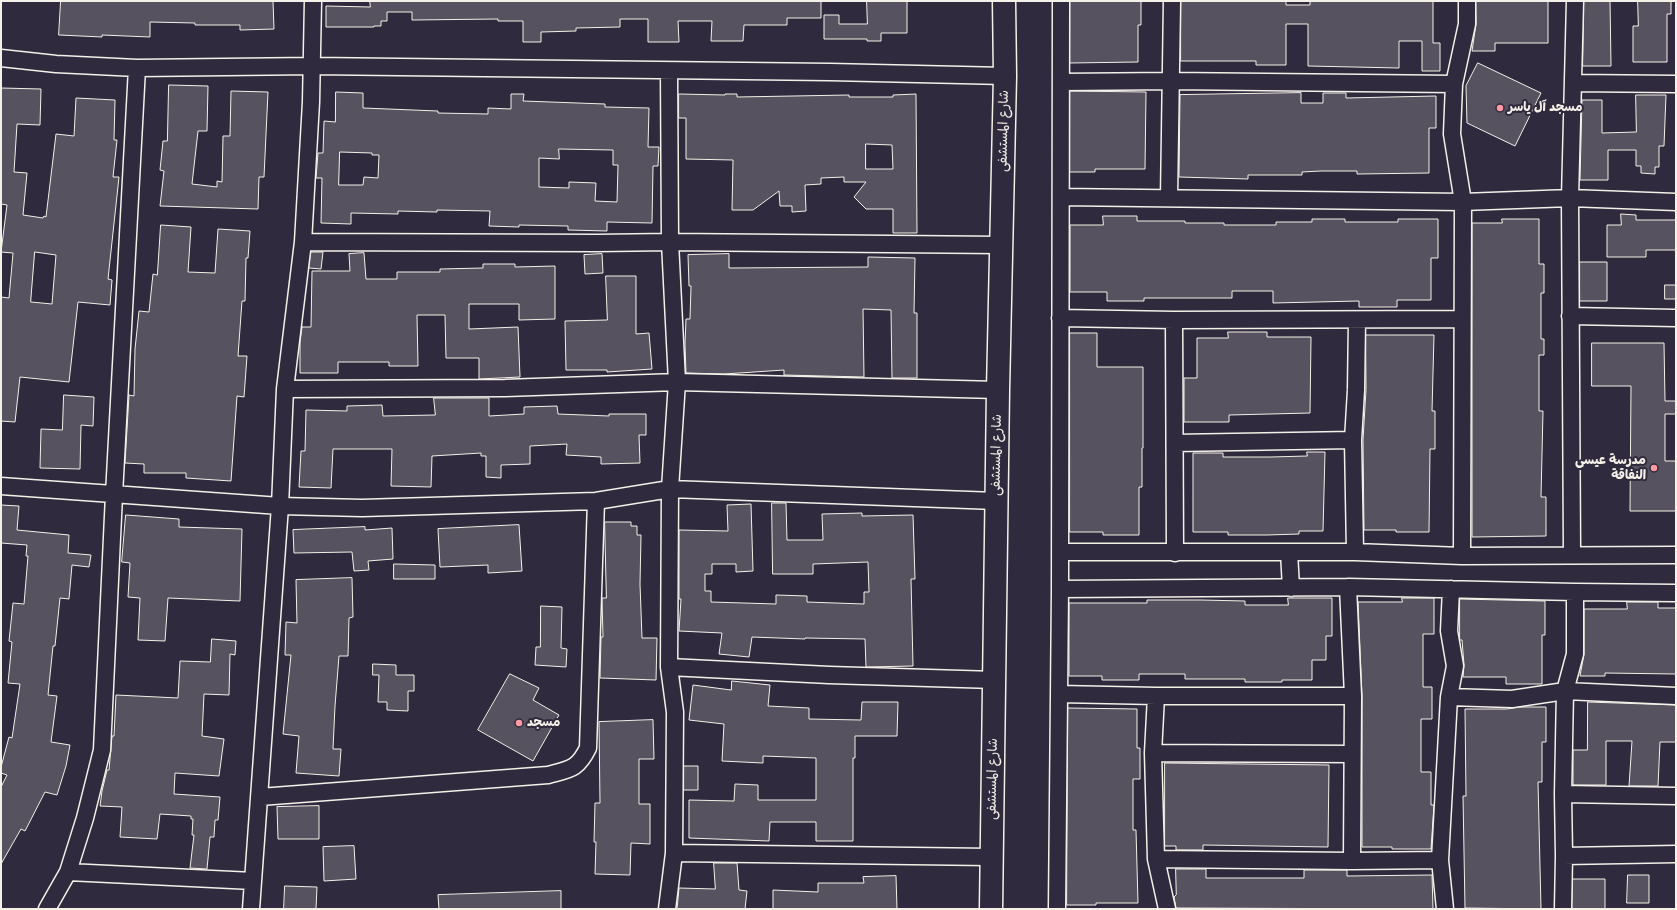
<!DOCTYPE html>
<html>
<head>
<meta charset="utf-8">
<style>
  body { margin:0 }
  #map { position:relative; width:1677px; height:910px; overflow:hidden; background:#2f2a3d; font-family:Sriracha,sans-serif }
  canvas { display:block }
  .frame { position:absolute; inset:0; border:2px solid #f4f1e8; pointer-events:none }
</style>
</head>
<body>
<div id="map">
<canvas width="1677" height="910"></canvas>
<div class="frame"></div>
</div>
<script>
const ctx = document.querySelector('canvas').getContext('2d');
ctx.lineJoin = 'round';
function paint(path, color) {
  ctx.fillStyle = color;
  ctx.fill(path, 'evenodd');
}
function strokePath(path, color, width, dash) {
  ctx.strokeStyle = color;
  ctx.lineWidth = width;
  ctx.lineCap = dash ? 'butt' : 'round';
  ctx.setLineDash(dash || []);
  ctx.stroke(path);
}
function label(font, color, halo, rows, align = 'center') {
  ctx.font = font + ' Sriracha,"Playpen Sans Arabic",sans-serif';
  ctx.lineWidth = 4;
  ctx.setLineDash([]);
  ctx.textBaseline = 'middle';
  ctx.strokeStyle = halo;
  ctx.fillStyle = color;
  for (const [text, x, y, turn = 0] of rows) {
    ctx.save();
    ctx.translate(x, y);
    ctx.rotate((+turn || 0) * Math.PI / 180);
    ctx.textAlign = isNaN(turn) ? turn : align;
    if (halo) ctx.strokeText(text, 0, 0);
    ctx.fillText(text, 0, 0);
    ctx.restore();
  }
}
const building = new Path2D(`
  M61,1H273L274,29L240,30V25H195V23L150,22V37L102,35V37L59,35Z
  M370,1H821V18H787V25H744L743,41H711L712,21H678L679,42H648V19H620V27L576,28V31L541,32V42H523V21H498V19L412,20V12H387V21H381V26H374V27H326V6L370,7Z
  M867,1H907V33H881V41H867V39H824V15H839V24H867Z
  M1070,1H1141V25H1138V62L1070,63Z
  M1181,1H1286V5H1310V1H1433V43H1440V71H1422V41H1399V68L1308,66V24H1286V65H1256V61H1181Z
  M1476,1H1548V43H1495V51H1472L1476,24Z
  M1584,1H1610L1611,66H1583Z
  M1638,1H1671V14H1667V62H1633V26H1638Z
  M1478,63L1541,93L1515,146L1467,123L1466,86Z
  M169,85L208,86L207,131H198L192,184L217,187V181L222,182L223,136H230L231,91L268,92L264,177H259L258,209L160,206L164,171L160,170L163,141H167Z
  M1,88L41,89L40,125L17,124L14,172L27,173L23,215L43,218L44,216L46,217L56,134L74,136L76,98L115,100L114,140H117L113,177H119L108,279L112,280L110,305L78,302L69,382L20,377L15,422L1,421V297L9,298L13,253L1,252L7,205L1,204ZM35,252L56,255L52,304L31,302Z
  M1070,91L1146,92L1145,169H1095V172H1070Z
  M336,92L363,93V108L438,111V113L488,114V108L511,109V94H524L523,101L605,104V107L649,108L648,147H659L658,166H653L652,223L607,222V231L568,230V226L519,225V227L489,226L490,211L437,210V212L398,211V214L351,213V224L321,223L322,178H316L318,153H323L324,121L335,122ZM559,149L613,150V165H618L617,202L595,201L596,183L569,182V188L539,187V158L559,159ZM340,152L372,153V155H379L378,178L364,177L363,185H339Z
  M1301,93V103H1323V93H1346V98L1436,96V128H1429V173L1357,174V171H1321L1302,172V175H1248V179L1179,177L1180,95Z
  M679,94L725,95V94H737V97L849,95V97H893V95L916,94L917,233H893V209H866L854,197L866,182H844V177L821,178V184L805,185L806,211L792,212V206H780L779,191L753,210H732L733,160L686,159V118H679ZM866,144L892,145L893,169H866Z
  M1636,95H1666L1664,146H1659V167H1655V174L1641,173V166H1636V150H1608V180H1580L1582,100H1602V133L1636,132Z
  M1621,214L1636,215V220H1676V250H1646V257H1607V225H1621Z
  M1103,216H1137V221H1185V223H1224V225H1276V222H1312V219H1345V222H1398V219H1438V258H1431V300H1397V307H1359V301L1273,303V291H1232V298H1144V301H1107V292H1070V225H1103Z
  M1502,219H1539V264H1544V293H1541V339H1544V355H1539V411H1543L1541,497H1546V536L1472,537V223H1502Z
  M161,225L191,227L188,272L215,273L218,229L250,231L248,258H246L245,301H242L238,356H247L244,397L237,396L231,481L186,478V473H144V464L125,463L129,395L134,396L135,349L139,311L149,312L153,274L157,275Z
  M311,252H323L321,269L309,268Z
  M364,253L366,279H397V272H440V269L483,268V264H515V267L555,266V319L519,320V304H469V329L518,327L520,377L479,379V358H446L445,315H417L418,366H389V362H338V373H300V342L302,327H311L312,271H350L349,254Z
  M602,254L603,273L585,274L584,255Z
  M729,254V268L868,267V257L915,258L914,313H917V378H892L891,310L863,309L864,377L784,375V370L724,374L686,373L685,344L686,319H690L691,286H689L688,255Z
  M1580,262H1607V301H1580Z
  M606,276H636V334L649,333L652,369L607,372V370H566L565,321L607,320Z
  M1665,285H1676V299H1665Z
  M1228,332H1267V337H1311L1310,413L1229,415V422H1184V378H1197V338H1228Z
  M1070,333H1097V367H1143V448H1142V487H1139V535H1103V532H1070Z
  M1366,335H1434L1432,411H1435V449H1430L1429,532H1396V530H1364L1363,440L1366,390Z
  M1592,343H1664L1665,401H1676V414H1665V461H1676V511H1630L1631,386H1592Z
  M64,395L94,397L93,426L81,425L80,469L40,468L41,429L62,430Z
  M434,398H489V416L524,414V407L557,406L558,414L609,416V414H646V435H639L640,463L601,464V457L566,455L567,444L530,446V464L501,465V478L486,477V456H481V453L432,456L431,487L391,486L392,449H333L331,488L299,487L301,451H305L306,410L347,411V406L382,405L383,416L435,415Z
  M1307,452H1325L1323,531H1299V534L1267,535H1228V532H1193V453H1223V457H1271L1307,456Z
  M772,503H786L787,540H823L822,514L862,513V516L913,515L915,579H911L913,666L866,667L865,639L805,638V639L752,637L749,657L719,654L722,633L679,631L681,599H679V530L728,531L727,505L751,504L753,571L736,572V564H712V574H705V591H711V602L776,604V595L807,596V602L864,604V592H869L868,562L813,564V574H773Z
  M1,505L19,506L17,530L69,535L68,553L91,555L89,567L72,565L69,599L60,598L55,646H53L48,695L57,696L51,742L70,745L66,766L57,795L45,792L25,831L21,829L1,864V787L7,775L1,773V767L9,737L12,738L20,684L8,683L12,642L9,641L13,603L24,604L28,556H26L27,545L1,543Z
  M126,515L179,519V527L242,529L240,601L168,598L165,641L138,640L140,598L128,597L130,563L122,562Z
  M605,522H631V526H637V535H641L640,584L642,638H657L656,680L600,678L601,637H603L602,598H606Z
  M519,525L522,571L488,573V565L440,567L438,529Z
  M365,527V530L392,528L393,559L368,561L369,570L354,571L352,552L294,553L293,530Z
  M394,564L435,565V579H394Z
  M352,578L353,617L349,618L348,656H339L335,706L333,749H341L339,776L296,773L299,736L283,734L291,655H285L286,622L297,623L296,580Z
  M1288,598H1332V636H1326V660H1312V680H1282V682H1245V679H1185V674H1139V680H1102V676H1069V603H1147V600H1201L1245,601V605H1288Z
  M1402,598H1434V634H1423V687H1432V719H1421V772H1431V805H1434L1431,849H1392V847H1362V696L1358,602H1402Z
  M1460,599L1545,601V635H1542V684H1506V677H1463L1464,665L1462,640H1460Z
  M1627,602H1658V608H1676V674L1605,673V676H1580L1584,654V609H1627Z
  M541,606L562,607L561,648L567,649L566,667L535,665L536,647H540Z
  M212,639L236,641L235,655L230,654L229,695L204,694L202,736L224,739L219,776L175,773L174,794L220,797L218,820H215L214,837H210L207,869L190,868L194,835H192L193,819H191V816L160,814L157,839L120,837L122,807L100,806L102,791L107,770H109L112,736H114L116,695L178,698L180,661L210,662Z
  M373,664L396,665V675H414V691H408V711L387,710V702H378L379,675H373Z
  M510,674L539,688L533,700L559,715L533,761L478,730Z
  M732,681L770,685L768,706L809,708V719L861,720L862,702H898L897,736H855V758H853V841H816V822H770L769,841L689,838V800L734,801L735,784L758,785V800H816V758L763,756V763L722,761L724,724L689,720L693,685L731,690Z
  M1588,702L1676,705V742H1660L1658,786H1629L1632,741H1606V785H1573V750H1587Z
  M1520,707H1546V742H1542V782H1538L1541,909L1465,908L1463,796H1466L1465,709H1506Z
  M1068,708L1137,709V748H1140V779H1133V830H1136L1138,903H1096V905H1067Z
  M653,720L654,759H639V804H650V844L631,843L630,875L595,874L596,842H594L595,803H600L599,722Z
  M1165,763L1329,765L1328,847L1203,845V850H1176V846H1165Z
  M684,766H698V790H684Z
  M319,806V839H278L277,807Z
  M354,846L356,879L324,881L323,847Z
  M714,863H737L739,890L747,891L745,909H677L679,888L715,889Z
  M1176,869H1206V878H1304V870H1347V876L1432,875L1433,909L1176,908L1174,897L1176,895Z
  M1628,875H1649V903H1627Z
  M896,876L897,909H773V890L818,892V883H864L863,877Z
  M1573,879H1605V909H1572Z
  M285,886L317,887L316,909H284Z
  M561,891V909H439L438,895Z`);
paint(building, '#56525f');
strokePath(building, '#f4f1e8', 1);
const minor = new Path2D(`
  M1,58L56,64L137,68L313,66L830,72L1005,76
  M1061,82L1171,81L1454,84
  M1573,83L1676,84
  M1061,197L1463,202L1570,198L1676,202
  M1169,198L1172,1
  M303,242L597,243L670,242L1001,245
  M1570,316L1676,318
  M1060,318L1174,320L1462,319
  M1174,320L1175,553
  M285,389L505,388L677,382L998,390
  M1175,443L1353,440
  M1,486L280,506L362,508L596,501L670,489L996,501
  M1060,552H1355L1462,556L1676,555
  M1289,552L1291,588
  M1355,552L1353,440L1356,390L1357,320
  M1572,554L1570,198L1575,1
  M1462,556L1463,202L1452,134L1454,84L1467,24V1
  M1348,587L1353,696L1352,861
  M1060,589L1348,587L1575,592L1676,593
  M669,667L829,675L995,680
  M1059,694L1156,696H1353
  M1156,696L1153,753L1156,859L1167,909
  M1449,697L1512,699L1565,691L1676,696
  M1153,753L1352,754
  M1563,794L1676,796
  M260,797L548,775C570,769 577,770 588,748L596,501
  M674,853L991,857
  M1564,856L1676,854
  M1156,859L1352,861L1440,860
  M68,872L253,881
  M47,909L68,872L85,818L102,750L114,495L137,68
  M251,909L280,506L285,389L303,242L311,102L313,1
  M667,909L674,853L675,712L669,667L670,489L677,382L670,242L669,71
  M1057,909L1060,589L1061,1
  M1445,909L1440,860L1449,697L1455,666L1449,631L1451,589
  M1563,909L1564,856L1563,794L1565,691L1575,654V592`);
const trunk = new Path2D(`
  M991,909L998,390L1005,76L1004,1`);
strokePath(minor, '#f4f1e8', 19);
strokePath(trunk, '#f4f1e8', 25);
strokePath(minor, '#2f2a3d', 16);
strokePath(trunk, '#2f2a3d', 22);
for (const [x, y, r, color] of [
  [1500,108,4,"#ff9aa2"],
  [1654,468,4,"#ff9aa2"],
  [519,723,4,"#ff9aa2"]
]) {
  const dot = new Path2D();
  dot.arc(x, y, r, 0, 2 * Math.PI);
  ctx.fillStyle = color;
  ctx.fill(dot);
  strokePath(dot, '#2f2a3d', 1.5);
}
label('bold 13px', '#f4f1e8', '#2f2a3d', [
  ["مسجد آل ياسر",1508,108],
  ["مدرسة عيسى",1646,461,"right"],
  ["النفاقة",1646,476,"right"],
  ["مسجد",527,723]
], 'left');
label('13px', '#f4f1e8', '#2f2a3d', [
  ["شارع المستشفى",1004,131,-89],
  ["شارع المستشفى",997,455,-89],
  ["شارع المستشفى",993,779,-89]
]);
</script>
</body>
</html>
